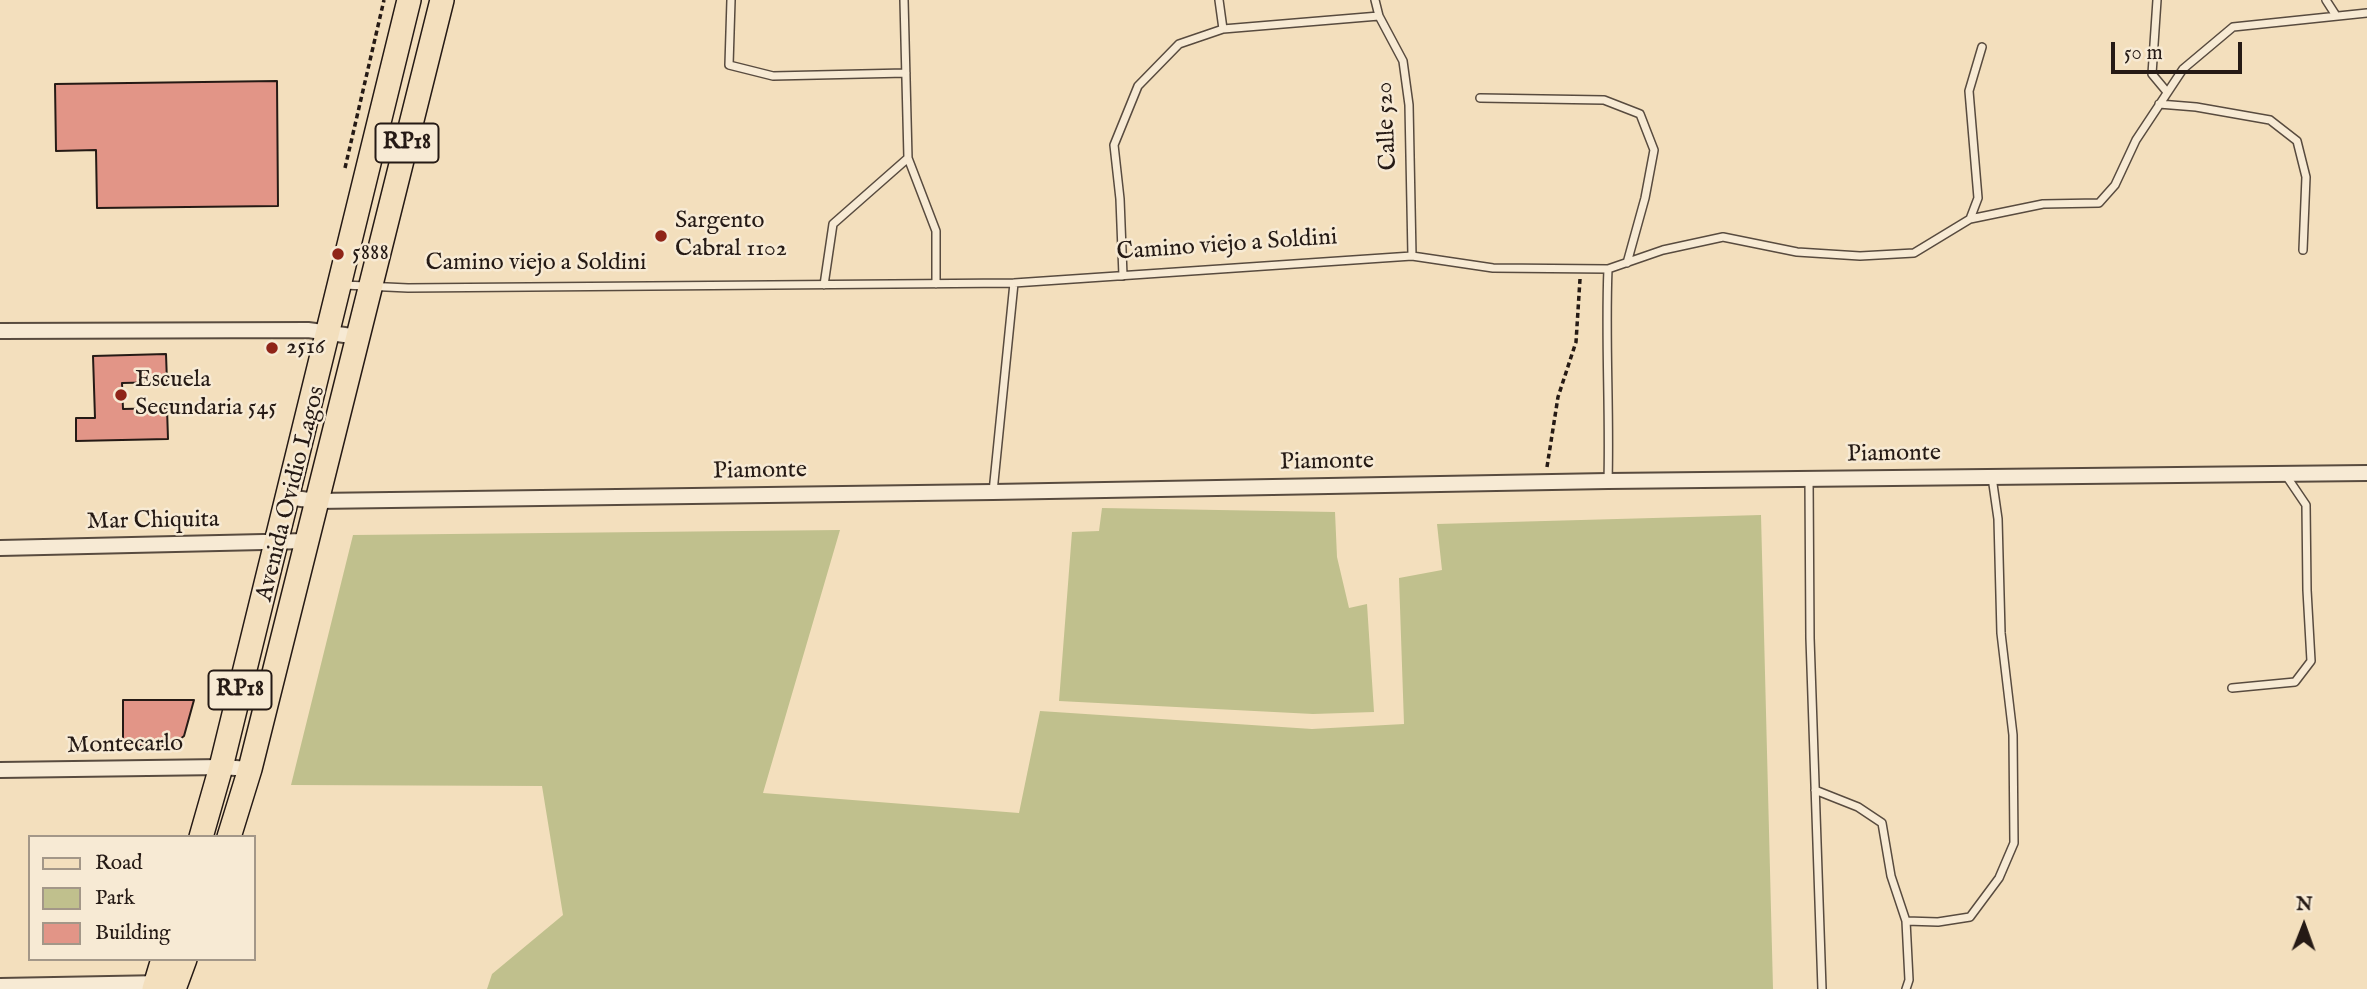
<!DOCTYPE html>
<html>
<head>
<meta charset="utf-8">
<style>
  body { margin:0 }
  #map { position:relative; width:2367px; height:989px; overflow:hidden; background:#f3dfbd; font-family:"IM FELL English",serif }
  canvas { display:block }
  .legend { position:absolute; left:28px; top:835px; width:228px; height:126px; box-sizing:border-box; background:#f7ead4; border:2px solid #a39788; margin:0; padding:9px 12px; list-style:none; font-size:21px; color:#251a15 }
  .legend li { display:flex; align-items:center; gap:14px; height:35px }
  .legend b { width:35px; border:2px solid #a39788 }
  .north { position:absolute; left:2269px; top:891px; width:70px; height:70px; -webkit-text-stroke:5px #f7ead4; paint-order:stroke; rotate:1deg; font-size:19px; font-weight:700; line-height:28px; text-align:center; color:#251a15 }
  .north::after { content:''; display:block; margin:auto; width:24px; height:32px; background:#251a15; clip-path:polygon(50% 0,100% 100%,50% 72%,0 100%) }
  .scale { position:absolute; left:2111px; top:42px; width:131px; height:32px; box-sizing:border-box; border:4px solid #251a15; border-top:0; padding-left:9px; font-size:21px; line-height:24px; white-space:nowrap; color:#251a15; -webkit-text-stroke:5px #f7ead4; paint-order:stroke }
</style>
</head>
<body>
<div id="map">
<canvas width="2367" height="989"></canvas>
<ul class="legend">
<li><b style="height:9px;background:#f3dfbd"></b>Road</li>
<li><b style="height:19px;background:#c0c08d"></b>Park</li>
<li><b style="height:19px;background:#e29587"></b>Building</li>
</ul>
<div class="north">N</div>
<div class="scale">50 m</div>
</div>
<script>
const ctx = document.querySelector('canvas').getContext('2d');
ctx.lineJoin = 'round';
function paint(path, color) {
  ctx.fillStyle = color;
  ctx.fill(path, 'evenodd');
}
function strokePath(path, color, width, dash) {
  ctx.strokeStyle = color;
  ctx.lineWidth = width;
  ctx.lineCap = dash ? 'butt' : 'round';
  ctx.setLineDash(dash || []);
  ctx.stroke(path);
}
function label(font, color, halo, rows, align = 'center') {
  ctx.font = font + ' "IM FELL English",serif';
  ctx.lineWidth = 5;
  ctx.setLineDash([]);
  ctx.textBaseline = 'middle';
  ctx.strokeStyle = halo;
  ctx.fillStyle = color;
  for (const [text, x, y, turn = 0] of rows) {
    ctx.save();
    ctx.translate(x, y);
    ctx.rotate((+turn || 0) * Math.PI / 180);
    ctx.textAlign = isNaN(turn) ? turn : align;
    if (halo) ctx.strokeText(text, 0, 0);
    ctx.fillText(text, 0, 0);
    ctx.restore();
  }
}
paint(new Path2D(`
  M1102,508L1335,512L1337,557L1349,608L1367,604L1374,712L1313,714L1059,701L1072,532L1099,531Z
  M1761,515L1773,989H487L492,974L563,915L542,786L291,785L353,535L840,530L763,793L1019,813L1040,711L1312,729L1404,724L1399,578L1442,570L1437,524Z`), '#c0c08d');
const building = new Path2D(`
  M277,81L278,206L97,208L96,150L56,151L55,84Z
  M166,354L167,382L122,383L123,409L167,408L168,439L76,441V418H95L93,356Z
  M123,700H194L184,736L171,746H123Z`);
paint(building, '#e29587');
strokePath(building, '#251a15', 2);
const service = new Path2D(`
  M731,0L729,65L773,76L906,73
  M1219,0L1223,29
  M1375,0L1379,16L1403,61L1409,105L1412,256
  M2157,0L2152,74L2167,92
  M2326,0L2335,14
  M1480,98L1604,100L1640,114L1654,150L1645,198L1627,263
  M2159,104L2196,107L2270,120L2297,141L2306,177L2303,250
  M908,158L936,231V284
  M1970,219L1978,198L1969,91L1982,47
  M1123,276L1120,199L1114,145L1138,86L1179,44L1223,29L1379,16
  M344,285L408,288L1014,283L1412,256L1493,268L1608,269L1663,250L1723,237L1797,252L1860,256L1914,253L1970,219L2043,204L2099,203L2115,185L2136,140L2183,69L2233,27L2367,13
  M824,285L833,224L908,158L904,0
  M1809,479L1810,638L1822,989
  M1608,481C1610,410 1605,339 1608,269
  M993,492L1014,283
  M2232,688L2295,682L2311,661L2307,590L2306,505L2285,474
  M1815,790L1858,807L1882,823L1891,876L1906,921L1909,980L1906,989
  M1906,921L1938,922L1970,917L1999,878L2014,843L2013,735L2001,633L1998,519L1992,477`);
const minor = new Path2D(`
  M0,331L308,330L359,337
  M287,497L316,501L993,492L1608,481L2367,473
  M0,548L307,541
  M0,770L221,767L250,769
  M0,986L163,983`);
const primary = new Path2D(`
  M201,837L221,767L409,0
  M229,837L250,769L442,0
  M154,989L163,959
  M174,989L185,959`);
strokePath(service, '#584b3f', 10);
strokePath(minor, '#584b3f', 18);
strokePath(primary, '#251a15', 26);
strokePath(new Path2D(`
  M345,168L384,0
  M1547,467L1558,397L1576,342L1580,279`), '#251a15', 3.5, [5, 3.5]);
strokePath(service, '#f7ead4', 7);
strokePath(minor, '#f7ead4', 14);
strokePath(primary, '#f3dfbd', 23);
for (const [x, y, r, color] of [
  [661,236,7,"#8f2418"],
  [338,254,7,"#8f2418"],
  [272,348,7,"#8f2418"],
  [121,395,7,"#8f2418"]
]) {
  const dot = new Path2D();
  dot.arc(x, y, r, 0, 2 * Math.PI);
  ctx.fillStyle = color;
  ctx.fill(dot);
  strokePath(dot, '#f7ead4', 2.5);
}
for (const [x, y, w] of [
  [407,143,63],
  [240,690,63]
]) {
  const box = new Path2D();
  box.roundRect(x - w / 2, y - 19.5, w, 39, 5);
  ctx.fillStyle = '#f7ead4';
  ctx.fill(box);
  strokePath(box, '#251a15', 2);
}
label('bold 23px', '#251a15', null, [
  ["RP18",407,143],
  ["RP18",240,690]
]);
label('24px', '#251a15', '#f7ead4', [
  ["Calle 520",1388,126,-93],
  ["Camino viejo a Soldini",1227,246,-4],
  ["Camino viejo a Soldini",536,264],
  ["Piamonte",1894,455,-1],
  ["Piamonte",1327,463,-1],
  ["Piamonte",760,472,-1],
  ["Avenida Ovidio Lagos",292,494,-76],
  ["Mar Chiquita",153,522,-1],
  ["Montecarlo",125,746,-1]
]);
label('24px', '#251a15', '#f7ead4', [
  ["Sargento",675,222],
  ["Cabral 1102",675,250],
  ["5888",352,254],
  ["2516",286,348],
  ["Escuela",135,381],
  ["Secundaria 545",135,409]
], 'left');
</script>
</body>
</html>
